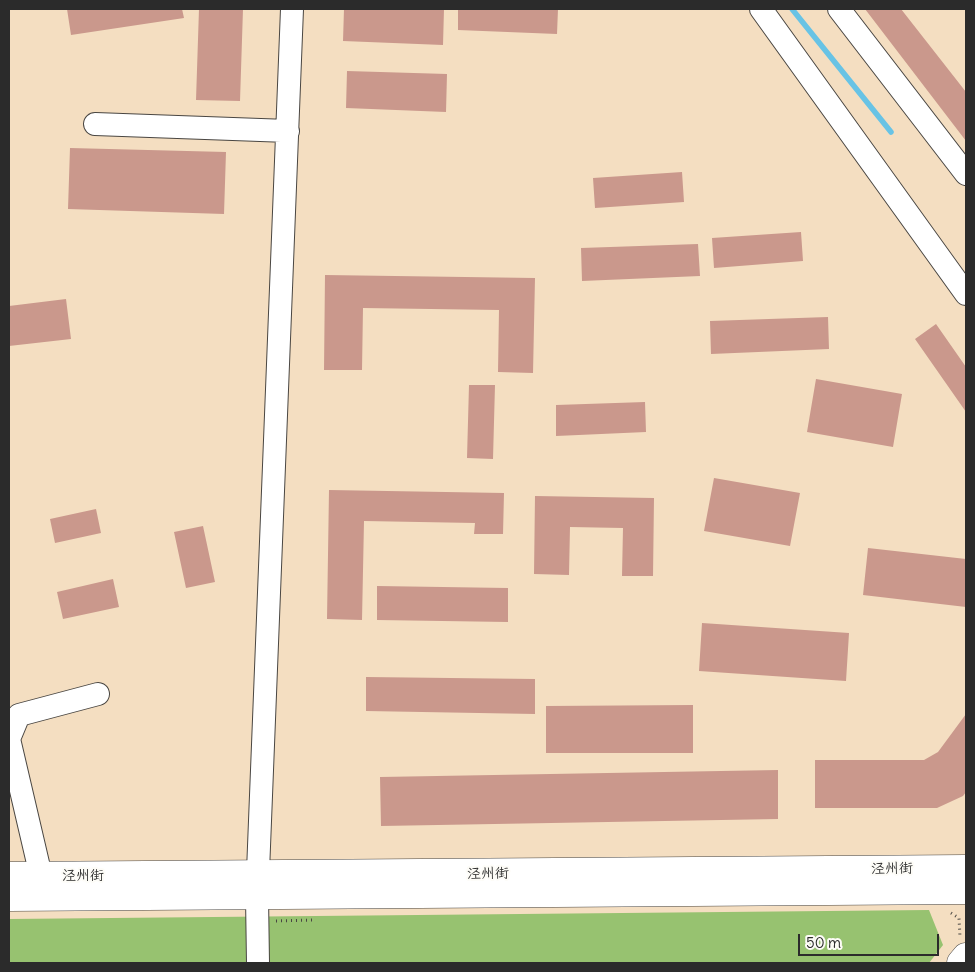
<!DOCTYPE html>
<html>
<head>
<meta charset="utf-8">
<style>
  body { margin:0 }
  #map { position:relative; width:975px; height:972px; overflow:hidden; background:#f4dec1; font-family:Delius,sans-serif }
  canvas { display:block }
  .frame { position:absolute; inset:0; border:10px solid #2b2b2b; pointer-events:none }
  .scale { position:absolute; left:798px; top:934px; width:141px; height:22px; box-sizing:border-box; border:2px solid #2b2b2b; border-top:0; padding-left:6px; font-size:15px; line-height:18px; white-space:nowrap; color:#2b2b2b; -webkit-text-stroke:4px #fdfcf7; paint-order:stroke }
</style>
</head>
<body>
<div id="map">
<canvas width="975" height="972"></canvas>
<div class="frame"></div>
<div class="scale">50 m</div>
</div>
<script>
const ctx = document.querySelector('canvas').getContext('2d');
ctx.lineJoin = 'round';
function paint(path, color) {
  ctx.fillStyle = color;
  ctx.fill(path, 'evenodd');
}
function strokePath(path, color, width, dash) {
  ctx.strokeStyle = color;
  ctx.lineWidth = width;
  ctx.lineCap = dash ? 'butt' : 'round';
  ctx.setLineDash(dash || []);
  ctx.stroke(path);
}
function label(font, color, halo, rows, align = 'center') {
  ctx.font = font + ' Delius,"LXGW WenKai TC",sans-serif';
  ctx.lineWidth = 4;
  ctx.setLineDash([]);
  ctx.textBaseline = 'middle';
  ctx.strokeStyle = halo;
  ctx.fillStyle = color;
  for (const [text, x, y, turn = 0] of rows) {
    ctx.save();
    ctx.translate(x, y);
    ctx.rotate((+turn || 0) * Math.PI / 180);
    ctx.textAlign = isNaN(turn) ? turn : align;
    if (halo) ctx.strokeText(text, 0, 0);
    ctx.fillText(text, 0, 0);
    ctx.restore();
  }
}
paint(new Path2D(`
  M929,910L943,945L929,963H9V919Z`), '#97c270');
strokePath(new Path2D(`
  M792,9L891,132`), '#68c3e5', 5.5);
paint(new Path2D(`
  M67,9H182L184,18L71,35Z
  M199,9H243L240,101L196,100Z
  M344,9H444L443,45L343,41Z
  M458,9H558L557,34L458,30Z
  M865,9H901L966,92V141Z
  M347,71L447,74L446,112L346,108Z
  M70,148L226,152L224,214L68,209Z
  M682,172L684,202L595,208L593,178Z
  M801,232L803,261L714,268L712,238Z
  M698,244L700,276L582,281L581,248Z
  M325,275L535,278L533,373L498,372L499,310L363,308L362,370H324Z
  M66,299L71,339L9,346V306Z
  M828,317L829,349L711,354L710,321Z
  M936,324L966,367V412L915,339Z
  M816,379L902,394L893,447L807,432Z
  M469,385H495L493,459L467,458Z
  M645,402L646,432L556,436V405Z
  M714,478L800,493L790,546L704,531Z
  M329,490L504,493L503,534H474L475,523L364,521L362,620L327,619Z
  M535,496L654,498L653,576H622L623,528L570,527L569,575L534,574Z
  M96,509L101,533L55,543L50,519Z
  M203,526L215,582L186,588L174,532Z
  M868,548L966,559V607L863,595Z
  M113,579L119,607L63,619L57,592Z
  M377,586L508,588V622L377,620Z
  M702,623L849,633L846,681L699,671Z
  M366,677L535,679V714L366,711Z
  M693,705V753H546V706Z
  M966,714V792L963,796L937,808H815V760H924L938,752Z
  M778,770V819L381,826L380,777Z`), '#ca988c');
const minor = new Path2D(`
  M761,9L966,294
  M839,9L966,174
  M95,124L288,131
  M41,876L9,739L19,715L98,694
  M258,963L257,897L292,9`);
const major = new Path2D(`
  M9,876L966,869
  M9,897L966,890`);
const highway = new Path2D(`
  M961,963L966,957`);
strokePath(minor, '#494642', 24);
strokePath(major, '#494642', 29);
strokePath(highway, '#494642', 29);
strokePath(new Path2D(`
  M951,913L959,918L960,937
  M276,921L313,920`), '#494642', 3, [1, 4]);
strokePath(minor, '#fff', 22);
strokePath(major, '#fff', 28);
strokePath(highway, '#fff', 28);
label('14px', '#2b2b2b', '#fdfcf7', [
  ["泾州街",892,869,-1],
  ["泾州街",488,874,-1],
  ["泾州街",83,876]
]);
</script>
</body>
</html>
